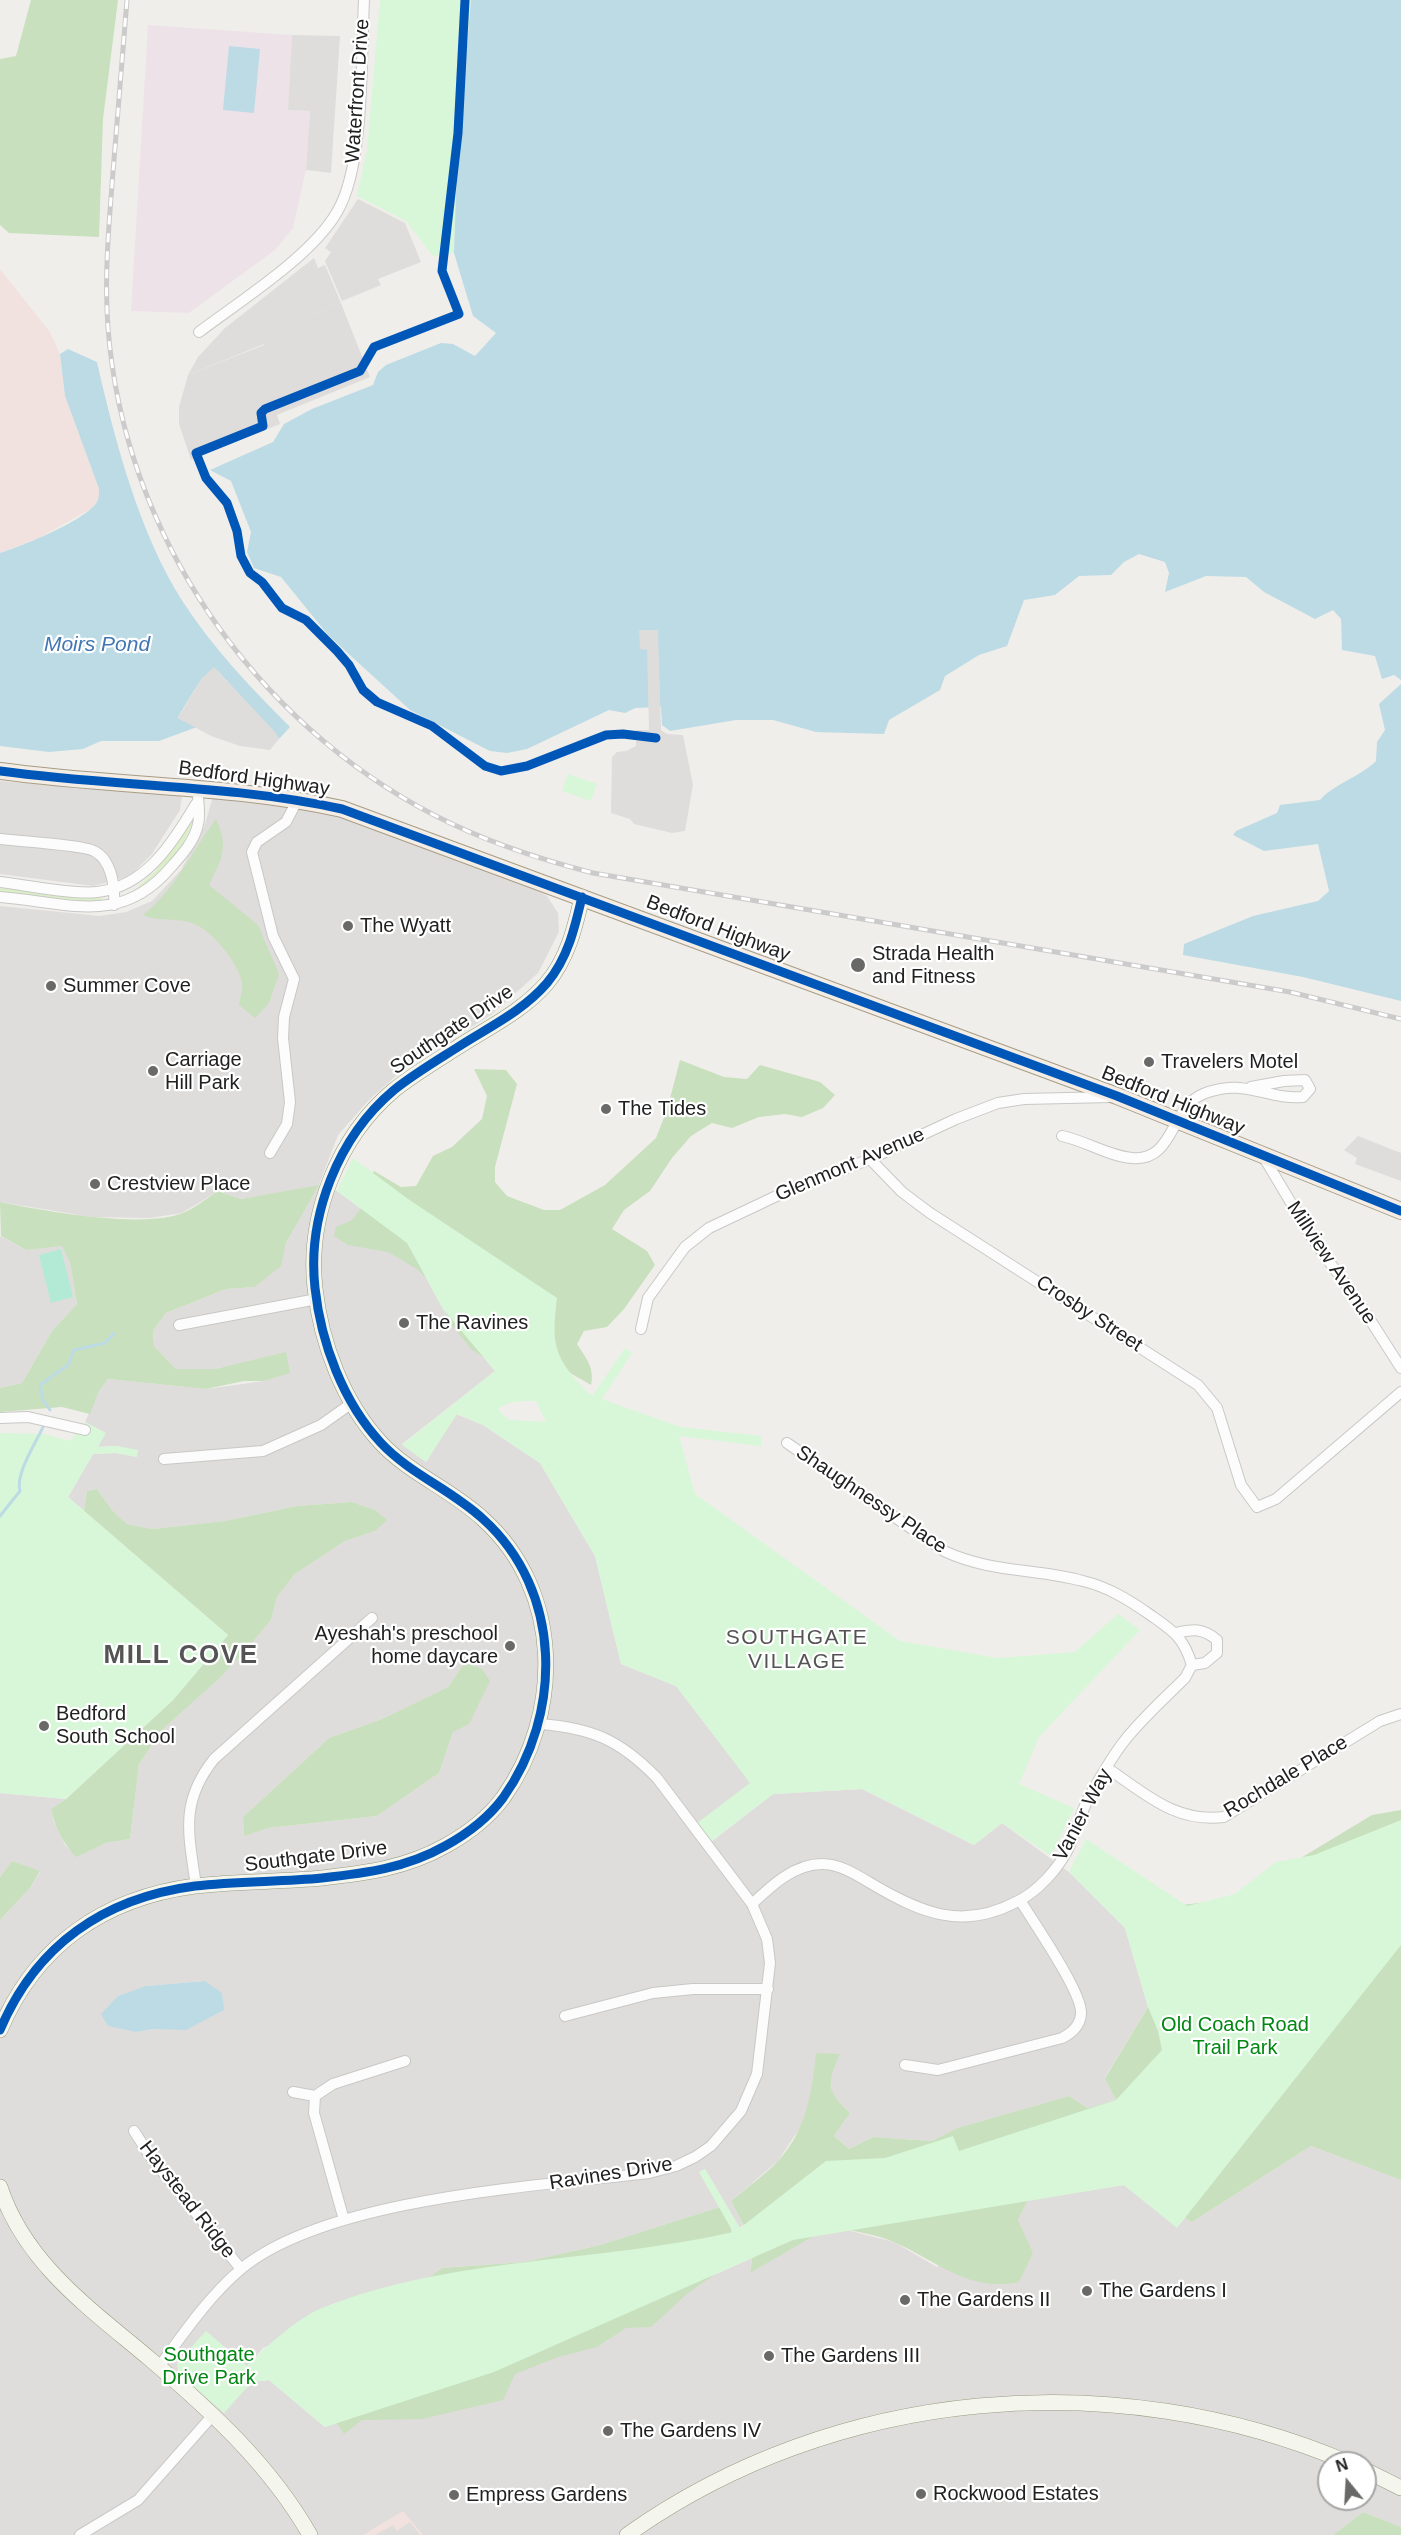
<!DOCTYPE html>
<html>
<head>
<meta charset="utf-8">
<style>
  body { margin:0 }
  #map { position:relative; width:1401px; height:2535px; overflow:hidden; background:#f0eeea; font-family:Helvetica,sans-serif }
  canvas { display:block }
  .north { position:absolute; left:1317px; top:2451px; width:60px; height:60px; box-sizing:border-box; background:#fff; border:2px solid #a6a6a6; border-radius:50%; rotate:342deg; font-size:16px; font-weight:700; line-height:24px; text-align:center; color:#212121 }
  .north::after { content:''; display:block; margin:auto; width:21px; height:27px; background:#696967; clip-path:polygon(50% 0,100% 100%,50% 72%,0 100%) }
</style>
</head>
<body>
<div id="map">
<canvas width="1401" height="2535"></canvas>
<div class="north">N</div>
</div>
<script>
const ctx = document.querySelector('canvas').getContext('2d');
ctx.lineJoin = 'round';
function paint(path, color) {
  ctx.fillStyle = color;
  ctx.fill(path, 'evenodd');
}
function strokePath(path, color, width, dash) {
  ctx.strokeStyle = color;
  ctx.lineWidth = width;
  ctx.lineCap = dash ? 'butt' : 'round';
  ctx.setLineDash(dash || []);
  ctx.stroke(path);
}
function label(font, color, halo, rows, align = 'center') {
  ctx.font = font + ' Helvetica,sans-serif';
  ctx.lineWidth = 4.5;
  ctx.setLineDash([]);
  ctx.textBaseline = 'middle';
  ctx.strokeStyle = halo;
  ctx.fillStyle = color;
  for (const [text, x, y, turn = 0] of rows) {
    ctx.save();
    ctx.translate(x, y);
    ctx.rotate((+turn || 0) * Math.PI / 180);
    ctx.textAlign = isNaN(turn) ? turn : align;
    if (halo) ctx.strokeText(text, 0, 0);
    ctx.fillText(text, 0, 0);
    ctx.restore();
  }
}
paint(new Path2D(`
  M341,303L370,377L277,415L280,424L191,460L179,424V407L188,375L264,345L260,335Z
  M0,781L182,796L180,810L152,854L129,877L93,886L0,874Z
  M215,790L299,799L492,861L547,896L558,913L559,932L538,973L491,1015L406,1067L370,1099L338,1135L319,1185L337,1191L407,1243L443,1309L495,1371L402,1444L426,1462L456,1414L483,1425L540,1463L595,1556L621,1664L676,1686L751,1783L697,1824L711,1842L773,1794L862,1789L974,1845L1002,1823L1069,1872L1125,1928L1148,2007L1105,2077L1116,2100L1088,2108L1069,2096L957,2128L932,2141L873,2137L849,2149L834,2136L850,2113L833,2097L830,2078L817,2053L812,2093L801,2126L778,2161L731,2201L743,2225L739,2228L705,2169L699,2172L720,2207L600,2245L524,2262L442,2268L429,2278L412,2281L263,2348L247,2367L252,2382L269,2380L325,2427L647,2305L752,2258L750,2272L831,2226L894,2242L937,2267L1018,2220L1028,2200L1124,2185L1177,2227L1185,2218L1192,2222L1311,2146L1401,2180V2527L1363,2512L1333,2535H0V1920L30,1888L40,1872L12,1861L0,1877V1793L66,1799L51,1809L54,1822L65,1845L76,1856L106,1843L130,1839L139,1764L164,1728L220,1678L247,1649L271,1620L277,1597L295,1574L345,1541L375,1531V1510L352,1502L297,1506L225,1521L153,1529L127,1524L112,1510L97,1489L87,1491L84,1511L68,1497L93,1454L116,1453L137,1457L117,1446L97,1447L105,1433L85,1422L99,1391L108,1379L206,1389L264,1381L289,1373L285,1353L215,1369H176L154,1346L153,1331L166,1313L226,1289L255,1287L280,1266L286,1243L318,1186L241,1199L218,1191L182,1213L150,1218L91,1217L0,1202V906L100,916L126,912L152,901L181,870L204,827ZM465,1662L453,1732L439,1773L377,1816L268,1828L244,1835L243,1817L329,1738L382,1719L448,1687ZM205,1981L224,2009L186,2029H153L136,2032L146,1986ZM1329,2463H1365V2499H1329Z
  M0,1236L26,1250L62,1245L70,1263L77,1304L52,1331L22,1383L0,1388Z`), '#dfdddb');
paint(new Path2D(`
  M0,269L50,332L60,354L65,396L99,489V500L92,508L39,538L0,553Z
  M403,2511L423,2535H363Z`), '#f2e2df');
paint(new Path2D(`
  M148,25L292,35L288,110L310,111L306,170L293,228L275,250L189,313L131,311Z`), '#eee2e9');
paint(new Path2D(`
  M292,35L340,36L331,173L306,170L310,111L288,110Z
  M358,199L405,223L421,262L378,279L381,285L342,301L325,261L331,252L325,248Z
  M314,258L318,268L325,265L341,303L261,335L264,344L188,375L198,357L225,328Z
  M636,730H661L667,734L683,735L693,785L685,831L672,833L634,824L630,819L611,813L612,757L617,752L626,751L636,746Z
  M1358,1136L1401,1153V1181L1355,1164L1357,1158L1344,1150Z
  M355,1320L359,1334L349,1344L341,1334L339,1325Z
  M378,1356L382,1367L388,1362L430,1397L412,1420L361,1373Z
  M410,2522L420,2535H375L393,2525L397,2531Z`), '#dedddb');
paint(new Path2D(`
  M195,816C185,850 159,874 132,894V892L155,872Z
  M0,888L99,898L103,899L99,903L0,892Z`), '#dbefc7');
paint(new Path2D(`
  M31,0H118L103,119L99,237L9,233L0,225V59L16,56Z
  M216,819C229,848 222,858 209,885L258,925L279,974L269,1003L255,1018L239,1005C240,998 243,989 242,982C237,961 210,927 189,922C173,918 159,922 143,915C176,889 191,852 216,819Z
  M680,1060L724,1077L747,1079L760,1065L820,1082L835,1095L823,1108L802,1117L785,1114L759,1117L732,1128L712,1123L691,1136L672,1158L650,1191L624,1210L612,1229L647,1251L655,1265L624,1309L607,1327L584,1331L577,1344C586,1358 595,1368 591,1385L558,1366L486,1359L471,1349L447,1319L444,1295L417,1269L388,1252L348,1245L334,1236L336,1227L352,1220L375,1190L368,1183L374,1171L401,1187L416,1186L433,1156L452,1147L482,1119L487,1096L474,1069L506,1070L517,1084L495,1167V1182L507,1196L544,1210H560L605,1185L656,1138L667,1110Z
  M319,1185L286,1243L281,1266L255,1287L226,1289L166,1313L153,1331L154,1346L176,1369H215L286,1352L290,1373L264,1381H244L206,1389L108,1379L99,1391L90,1414L62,1407L0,1412V1388L22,1383L52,1331L77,1304L70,1263L62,1246L26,1250L1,1236L0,1202C44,1211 142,1229 183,1213C195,1208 207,1198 218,1191L241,1199Z
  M97,1489L112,1510L127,1524L153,1529L225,1521L297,1506L352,1502L375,1510L387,1520L375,1531L345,1541L295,1574L277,1597L271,1620L247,1649L220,1678L164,1728L139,1764L130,1839L106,1843L76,1857C63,1843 55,1828 51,1809L66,1799L173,1700L228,1635L84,1511L87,1491Z
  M465,1662L482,1669L490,1681L469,1724L453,1732L439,1773L377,1816L268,1828L244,1836L243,1817L329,1738L382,1719L448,1687Z
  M1401,1810V2180L1311,2146L1192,2222L1121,2182H1076L1028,2200L1018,2220L1033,2253L1019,2282C969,2293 937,2261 894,2242C875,2234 852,2231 831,2226L750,2273L754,2246L731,2201C746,2188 764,2176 778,2161C806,2131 812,2092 816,2053L840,2054C827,2083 826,2091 850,2113L834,2136L849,2149L873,2137L932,2141L957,2128L1069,2096L1088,2108L1116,2100L1105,2078L1148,2007L1172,1992L1173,1906L1233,1899L1372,1815Z
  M12,1861L40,1871L30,1888L0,1920V1877Z
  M720,2207L731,2227L734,2252L724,2268L688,2293L651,2327L626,2328L597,2347L558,2357L515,2374L503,2400L422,2419L362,2420L344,2434L312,2387L414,2289L442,2268L524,2262L600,2245Z
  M1363,2512L1401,2527V2535H1333Z`), '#c8e0bd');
paint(new Path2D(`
  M380,0H471L457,164L454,253L433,256L406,221L357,196L367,151Z
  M568,774L597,784L591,801L562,791Z
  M353,1158L408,1199L557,1298C551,1346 554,1357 588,1393L593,1395L625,1348L632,1353L602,1399L680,1427L761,1436V1446L679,1436L695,1494L900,1641L997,1658L1075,1652L1118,1614L1140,1630L1039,1737L1019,1784L1074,1808L1051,1856L1002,1823L974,1845L862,1789L773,1794L710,1842L696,1824L750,1783L676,1686L621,1664L595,1556L540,1463L483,1425L457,1414L426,1462L402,1445L495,1371L443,1309L407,1243L337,1191ZM536,1401L546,1422L509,1420L498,1410C506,1400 524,1401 536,1401Z
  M85,1422L106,1433L98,1447L117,1446L138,1450L137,1457L116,1453L93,1454L68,1497L228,1635L173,1700L66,1799L0,1793V1433L44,1434L70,1441Z
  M1401,1820V1945L1177,2228L1124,2185L793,2240L494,2372L325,2427L269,2380L252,2382L224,2413L178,2373L177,2363L206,2331L247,2366C264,2348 299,2317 322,2308C453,2256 598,2263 733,2232L699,2172L705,2169L740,2228L826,2161L885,2158L953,2136L959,2151L1116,2100L1162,2050L1158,2031L1148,2007L1125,1928L1069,1872L1086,1839L1187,1906L1235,1894L1276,1862L1314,1855Z`), '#d7f7d8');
paint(new Path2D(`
  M61,1249L73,1297L51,1303L39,1255Z`), '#b2ead5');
paint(new Path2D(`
  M471,0H1401V680L1394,675L1382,679L1375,656L1342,650L1341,619L1333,610L1315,619L1264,592L1246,577L1206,576L1165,592L1169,573L1165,562L1139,554L1124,562L1111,575L1079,576L1055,595L1024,600L1007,646L979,655L945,676L940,690L889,720L884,734L816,732L773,720H736L670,731L662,725L661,707L635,708L625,713L609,710L527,749L507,753L490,751L410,710L328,635L281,577L254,568L247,552L251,532L231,481L210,470L273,442L284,424L312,409L373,385L378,372L386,365L441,343L453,344L475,356L496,333L473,316L454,253L457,164Z
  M229,46L260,49L254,113L223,110Z
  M68,349L97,362C115,441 139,533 183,602C213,648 251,688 290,727L279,739L218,671C213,673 205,675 201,680C198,684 179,715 178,718L197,727L159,741H101L83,749L49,752L0,746V553C22,546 85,521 97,502C99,498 99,494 99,489L65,396L60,354Z
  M1401,684V1001L1303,977L1183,955L1184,944L1253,916L1318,901L1329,891L1318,844L1264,851L1233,835L1236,831L1277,813L1280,805L1320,800C1335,783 1360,777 1376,761L1377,742L1385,730L1379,704Z
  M205,1981L222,1993L224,2010L186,2030L153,2029L136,2032L108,2026L101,2014L118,1996L146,1986Z`), '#bcdbe5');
paint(new Path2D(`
  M639,630H658L661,730H649L647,650L640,649Z
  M214,667L276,733L279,739L270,750L240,746L211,736L178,718L202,678Z`), '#dedddc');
strokePath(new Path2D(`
  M50,1410L43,1400L40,1385L68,1365L74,1350L105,1343L114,1333
  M0,1516L20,1491C15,1474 36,1443 43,1427`), '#bcdbe5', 3);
const street = new Path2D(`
  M199,332C240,301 312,256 337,212C365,165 361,57 364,0
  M0,839C16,841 84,845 94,851C112,860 115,887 114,905
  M0,882C25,885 74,895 97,892C146,887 172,843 196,804
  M0,897C67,902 121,927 171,867C182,855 195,840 198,824C201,814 197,799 198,787
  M1062,1136C1086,1141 1108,1156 1132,1158C1174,1162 1170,1108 1203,1094C1245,1077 1266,1100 1303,1097L1310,1089L1305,1080L1284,1081L1251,1087
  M270,1153L287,1124L290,1102L283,1038L284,1017L294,979L273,936L252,852L257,842L286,822L298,799
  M1263,1156L1312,1238L1360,1304L1401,1368
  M870,1159L902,1192L930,1213L1198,1385L1217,1408L1241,1485L1257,1507L1276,1499L1401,1392
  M179,1325L317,1299
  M641,1329L648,1298L685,1247L709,1228L785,1192L870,1159L956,1119L998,1103L1024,1099L1111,1097
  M0,1418L28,1417L85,1430
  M164,1459L263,1451L321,1425L352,1403
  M1176,1633C1193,1629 1203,1628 1217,1640V1653L1205,1663L1192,1665
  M1107,1768C1146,1794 1175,1823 1224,1817L1380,1721L1401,1714
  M196,1886C189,1835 179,1803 214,1759L372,1618
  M752,1904C771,1886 794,1864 822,1864C840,1864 857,1875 872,1884C921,1913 963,1931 1018,1901C1038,1891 1058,1869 1068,1849C1076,1833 1080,1815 1088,1799C1098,1781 1110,1760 1122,1744C1140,1720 1164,1699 1185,1678L1192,1665C1183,1636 1173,1631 1149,1614C1129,1600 1108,1587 1083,1581C1035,1568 991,1573 944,1551L787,1443
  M565,2016L653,1993L693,1989H768
  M905,2065L938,2070L1062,2038C1072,2033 1080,2026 1081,2014C1083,1993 1033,1922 1020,1900
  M293,2092L315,2096
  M134,2131L150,2156L241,2269
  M344,2220L314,2113L315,2096L333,2084L405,2061
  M159,2367C183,2334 209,2296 241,2269C327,2198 538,2186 649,2173L676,2166L695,2157L711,2146L741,2111L757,2074L770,1963L767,1939L752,1904L657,1778C620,1740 592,1728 540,1724
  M80,2535L138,2500L213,2415`);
const secondary = new Path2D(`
  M0,2030C36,1945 104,1898 195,1886C237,1881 280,1882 322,1878C366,1873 406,1868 445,1846C467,1834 488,1818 503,1798C563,1714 563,1591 483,1519C452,1490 410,1474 381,1443C343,1402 321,1343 315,1288C307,1216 338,1137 394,1090C414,1074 436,1061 458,1047C489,1027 523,1011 547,983C568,958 575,927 582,897
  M0,2187C25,2264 92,2310 151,2360C212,2412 270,2465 310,2535
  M1365,2470L1401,2488
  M627,2535C835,2387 1115,2363 1349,2463`);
const primary = new Path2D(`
  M0,771C114,787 229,784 342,809L1117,1096L1401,1211`);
strokePath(street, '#c8c8c6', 12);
strokePath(secondary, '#989b80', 16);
strokePath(primary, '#a79d86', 18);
strokePath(street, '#fdfcfc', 10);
strokePath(secondary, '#f4f5ec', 15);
strokePath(primary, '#f3ede6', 16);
const rail = new Path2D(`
  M127,0C122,57 118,115 113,172C109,224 104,276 108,328C124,534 253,722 436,816C486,842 539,859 593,873L1290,992L1401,1019`);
strokePath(rail, '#cbcbcb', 5);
strokePath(rail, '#fff', 3, [9]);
strokePath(new Path2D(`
  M465,0L458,133L442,271L459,314L374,347L360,371L265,409L261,413L263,426L196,453L206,478L227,503L237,531L241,556L250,573L262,582L282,608L306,620L337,651L349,665L363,690L377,702L432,726L485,766L501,771L527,766L606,735L623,734L656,738
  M0,771C114,787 229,784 342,809L1117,1096L1401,1211
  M0,2030C36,1945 104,1898 195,1886C237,1881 280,1882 322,1878C366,1873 406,1868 445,1846C467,1834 488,1818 503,1798C563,1714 563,1591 483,1519C452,1490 410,1474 381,1443C343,1402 321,1343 315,1288C307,1216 338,1137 394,1090C414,1074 436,1061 458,1047C489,1027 523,1011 547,983C568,958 575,927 582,897`), '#0057b8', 9);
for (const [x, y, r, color] of [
  [348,926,6,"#696967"],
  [858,965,8,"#696967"],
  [51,986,6,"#696967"],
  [1149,1062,6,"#696967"],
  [153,1071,6,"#696967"],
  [606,1109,6,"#696967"],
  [95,1184,6,"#696967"],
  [404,1323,6,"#696967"],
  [510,1646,6,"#696967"],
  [44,1726,6,"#696967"],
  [1087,2291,6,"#696967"],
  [905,2300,6,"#696967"],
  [769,2356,6,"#696967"],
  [608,2431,6,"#696967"],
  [921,2494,6,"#696967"],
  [454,2495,6,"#696967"]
]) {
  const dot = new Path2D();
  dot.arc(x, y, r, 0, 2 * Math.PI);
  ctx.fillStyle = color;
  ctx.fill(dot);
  strokePath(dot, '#fff', 2);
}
label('20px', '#212121', '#fff', [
  ["Waterfront Drive",358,91,-86],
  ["Bedford Highway",254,779,8],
  ["Bedford Highway",718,929,21],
  ["Southgate Drive",452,1030,-34],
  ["Bedford Highway",1173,1101,22],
  ["Glenmont Avenue",850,1165,-23],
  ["Millview Avenue",1331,1263,56],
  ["Crosby Street",1089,1314,33],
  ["Shaughnessy Place",871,1500,34],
  ["Rochdale Place",1286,1777,-31],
  ["Vanier Way",1083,1815,-62],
  ["Southgate Drive",316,1857,-7],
  ["Ravines Drive",611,2174,-9],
  ["Haystead Ridge",187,2200,52]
]);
label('20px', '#212121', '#fff', [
  ["The Wyatt",360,926],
  ["Strada Health",872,954],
  ["and Fitness",872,977],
  ["Summer Cove",63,986],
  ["Carriage",165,1060],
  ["Hill Park",165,1083],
  ["Travelers Motel",1161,1062],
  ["The Tides",618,1109],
  ["Crestview Place",107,1184],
  ["The Ravines",416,1323],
  ["Ayeshah's preschool",498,1634,"right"],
  ["home daycare",498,1657,"right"],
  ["Bedford",56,1714],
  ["South School",56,1737],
  ["The Gardens I",1099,2291],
  ["The Gardens II",917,2300],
  ["The Gardens III",781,2356],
  ["The Gardens IV",620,2431],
  ["Rockwood Estates",933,2494],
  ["Empress Gardens",466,2495]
], 'left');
label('20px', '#038713', '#fff', [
  ["Old Coach Road",1235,2025],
  ["Trail Park",1235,2048],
  ["Southgate",209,2355],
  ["Drive Park",209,2378]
]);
label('italic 21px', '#4176b2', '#fff', [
  ["Moirs Pond",97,645]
]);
ctx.letterSpacing = '1.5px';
label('21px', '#545454', '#fff', [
  ["SOUTHGATE",797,1638],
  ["VILLAGE",797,1662]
]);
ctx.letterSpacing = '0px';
ctx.letterSpacing = '1.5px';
label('bold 26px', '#545454', '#fff', [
  ["MILL COVE",181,1656]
]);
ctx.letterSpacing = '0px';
</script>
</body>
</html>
